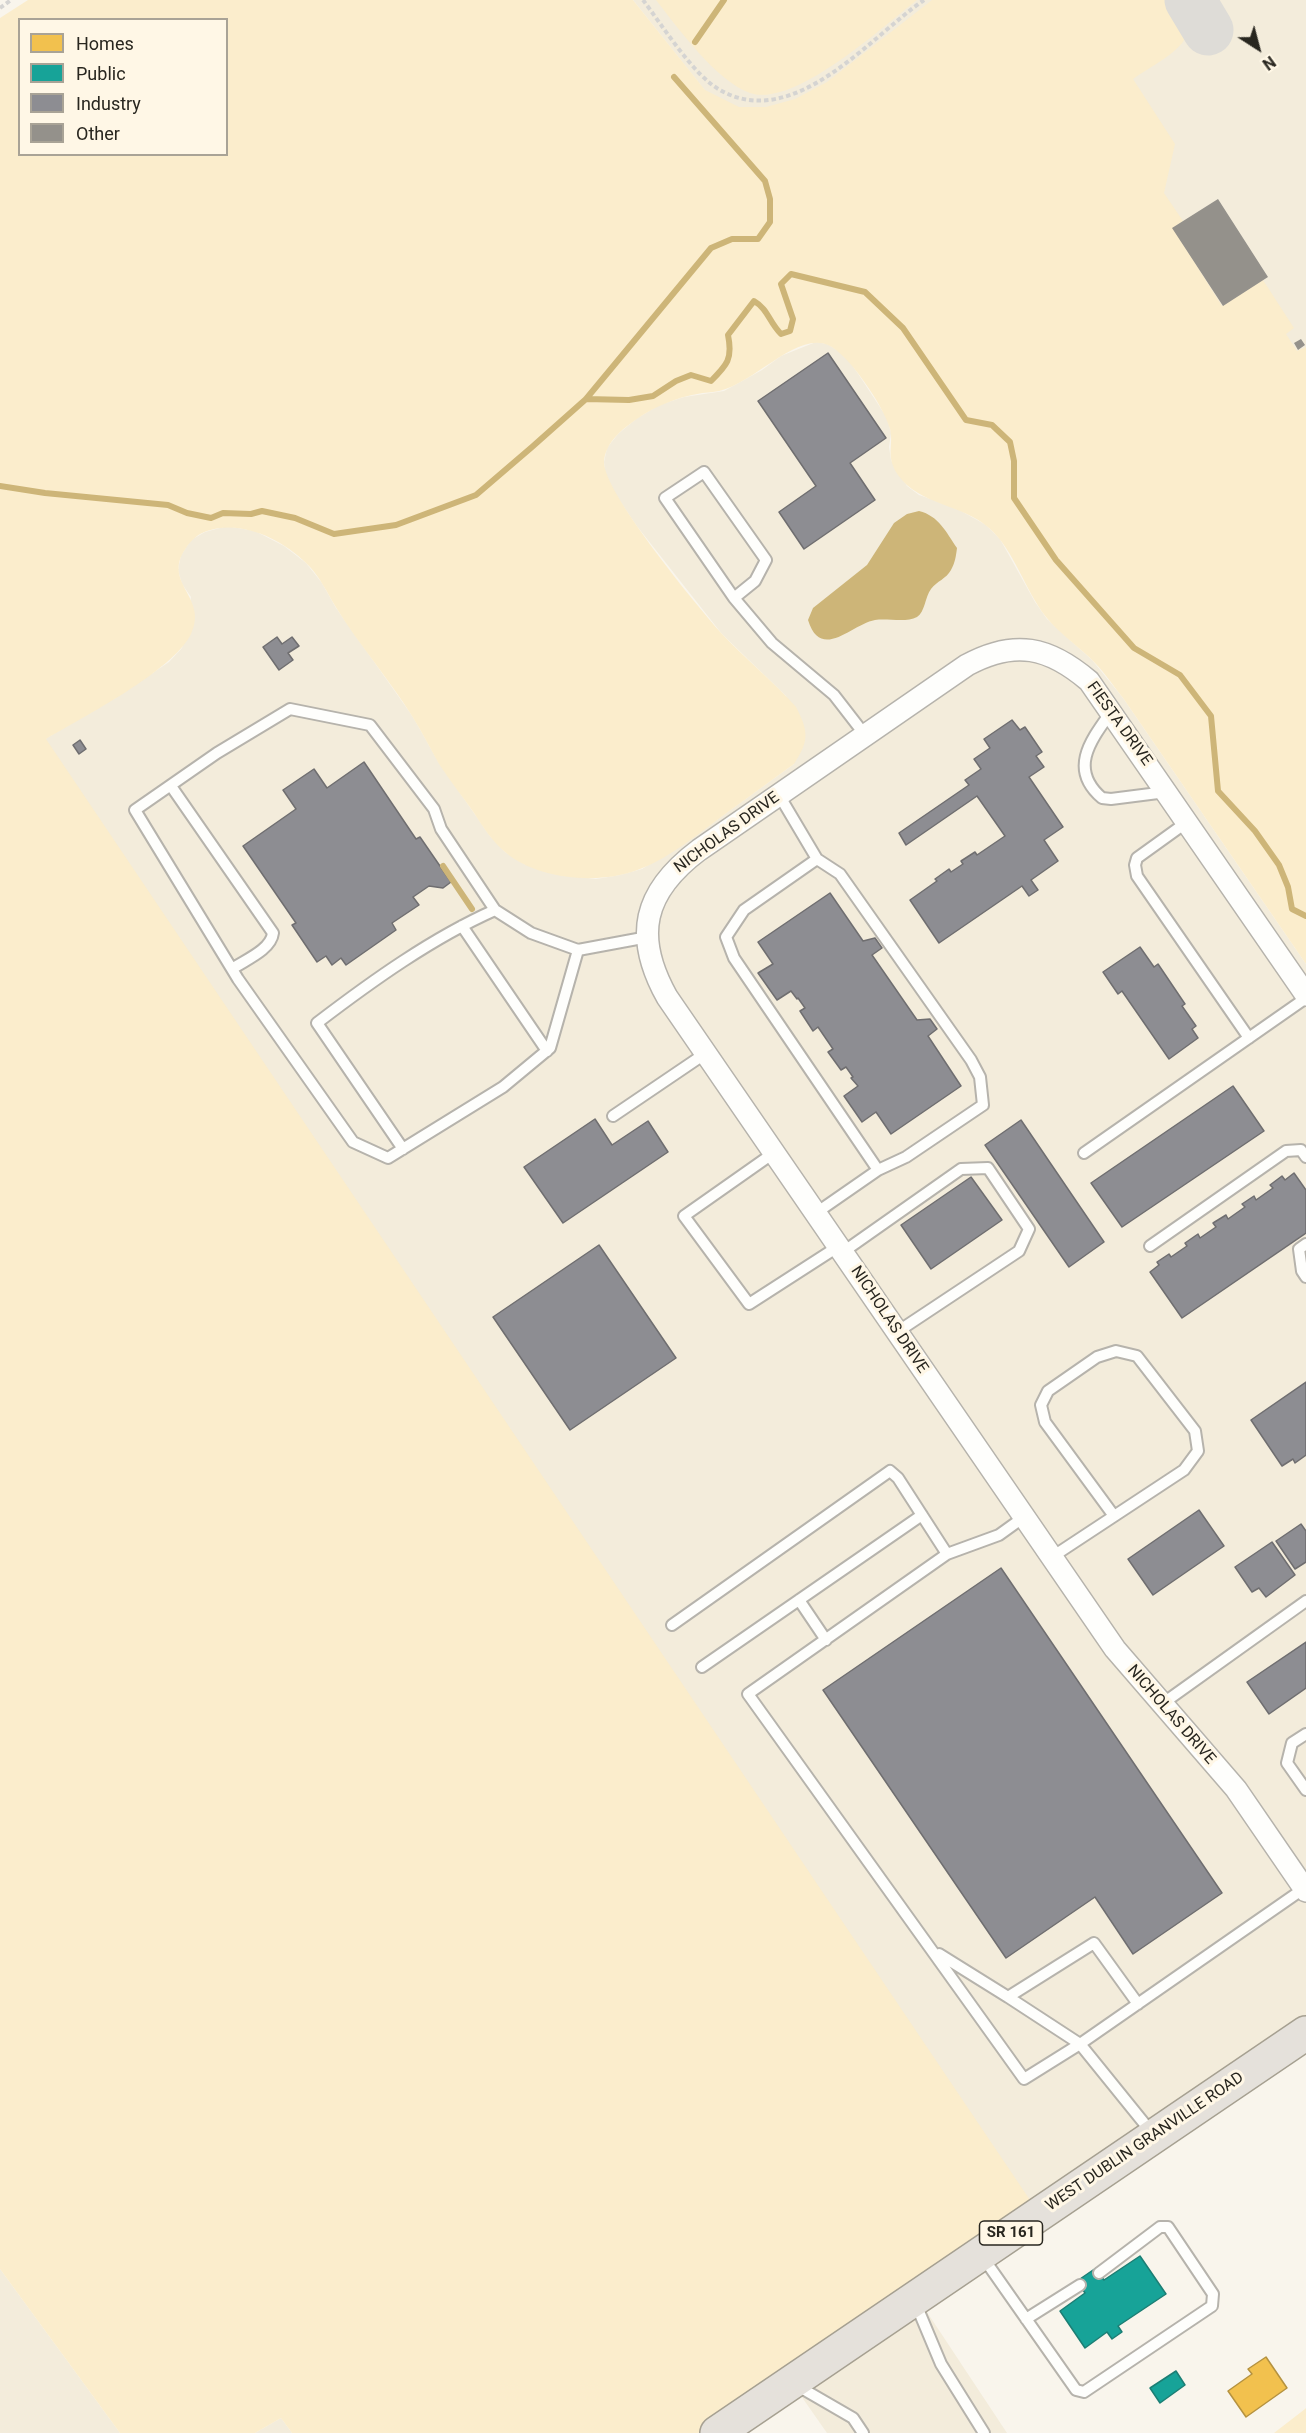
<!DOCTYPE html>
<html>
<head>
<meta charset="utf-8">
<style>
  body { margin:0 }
  #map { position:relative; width:1306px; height:2433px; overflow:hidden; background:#f9f5ec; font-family:Roboto,sans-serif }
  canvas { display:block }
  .legend { position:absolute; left:18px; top:18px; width:210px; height:138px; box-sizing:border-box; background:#fff7e6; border:2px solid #a9a396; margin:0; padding:8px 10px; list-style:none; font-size:18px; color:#28261f }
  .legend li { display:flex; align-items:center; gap:12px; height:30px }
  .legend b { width:30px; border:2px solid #a9a396 }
  .north { position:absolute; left:1228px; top:18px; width:60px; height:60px; -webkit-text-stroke:4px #fff7e6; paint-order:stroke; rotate:144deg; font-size:16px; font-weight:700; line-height:24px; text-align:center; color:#28261f }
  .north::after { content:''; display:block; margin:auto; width:21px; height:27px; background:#28261f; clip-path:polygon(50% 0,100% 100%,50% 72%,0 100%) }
</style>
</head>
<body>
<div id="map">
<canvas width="1306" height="2433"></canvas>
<ul class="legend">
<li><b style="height:16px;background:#f2c14e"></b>Homes</li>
<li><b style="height:16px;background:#17a398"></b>Public</li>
<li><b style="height:16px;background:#8d8d92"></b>Industry</li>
<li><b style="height:16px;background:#94918b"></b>Other</li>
</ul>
<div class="north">N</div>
</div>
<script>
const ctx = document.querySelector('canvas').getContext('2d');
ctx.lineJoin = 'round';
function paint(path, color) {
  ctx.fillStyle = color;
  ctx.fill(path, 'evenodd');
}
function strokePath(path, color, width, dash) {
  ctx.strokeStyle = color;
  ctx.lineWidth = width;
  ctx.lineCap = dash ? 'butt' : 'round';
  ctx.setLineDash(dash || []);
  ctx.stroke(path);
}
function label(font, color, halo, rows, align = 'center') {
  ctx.font = font + ' Roboto,sans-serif';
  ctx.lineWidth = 6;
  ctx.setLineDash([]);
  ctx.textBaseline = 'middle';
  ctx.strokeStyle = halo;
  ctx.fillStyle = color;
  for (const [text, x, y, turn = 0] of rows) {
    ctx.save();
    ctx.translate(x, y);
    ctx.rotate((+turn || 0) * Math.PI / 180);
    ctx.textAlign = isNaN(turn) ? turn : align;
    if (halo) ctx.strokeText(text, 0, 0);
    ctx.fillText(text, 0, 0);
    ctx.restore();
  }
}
paint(new Path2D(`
  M633,0H1306V369L769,171Z
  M816,342L827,344L839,351L851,363L876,401L887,418L891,433L889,447L891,460L907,486L919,495L954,507L986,525L1000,539L1035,602L1047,619L1092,660L1123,698L1306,964V2035L917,2297L1007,2433H827L785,2373L45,739L115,698L169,662L182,648L191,597L182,584L178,570L181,555L191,540L205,532L227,526L255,531L284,546L306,563L322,583L336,608L413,717L439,763L490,836L505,852L524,864L547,872L570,876L596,879L620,875L642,869L700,832L794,764L786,696L722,634L636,525L613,491L605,475L604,462L607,448L618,434L636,419L659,405L684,397L724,391L762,370L781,356Z
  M0,2269L120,2433H0Z
  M281,2418L292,2433H255Z`), '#f3ecdb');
paint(new Path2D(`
  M28,0H633L705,90L739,107H766L795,99L827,82L932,0H1169C1174,9 1186,24 1186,34C1186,49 1145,70 1133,79L1175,144L1164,193L1183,221L1173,228L1222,306L1263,280L1294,328L1286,334L1297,351L1306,347V964L1123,698C1112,684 1102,669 1089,657C1075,644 1058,632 1046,617C1024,589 1015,551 989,528C962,504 919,505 898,475C885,455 894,447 890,429C885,408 848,353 828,345C795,331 750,389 713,392C685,394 657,404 634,421C620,431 605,444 604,462C603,492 700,610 724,636C747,660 774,682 796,707C809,732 809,741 794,764C772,780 750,796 728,812C695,836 660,867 620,875C583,883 533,876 505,852C492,841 483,827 474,813C463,797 450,781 439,764C430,748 422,732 412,716C389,679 360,646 337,609C327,593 320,576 306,563C282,539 241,519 207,531C198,534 191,540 186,548C161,583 209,597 191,634C173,671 83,717 46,739L1034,2206L698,2433H292L281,2418L255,2433H120L0,2269V18ZM20,20H226V154H20Z
  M656,0H917C882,27 795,108 750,93C716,81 678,28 656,0Z
  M1306,2408V2433H1274L1305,2409Z`), '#fbedcc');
paint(new Path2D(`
  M919,511C939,516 946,532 957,548C956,556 955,563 951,570C946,579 937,581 931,589C925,597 925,612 917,617C906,623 888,618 875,620C852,624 821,662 808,620L813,608L867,565L894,523L907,514Z`), '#cdb578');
const homes = new Path2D(`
  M1266,2357L1287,2388L1246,2417L1228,2391L1252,2374L1248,2369Z`);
paint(homes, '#f2c14e');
strokePath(homes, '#b59240', 1.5);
const public = new Path2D(`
  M1140,2256L1166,2294L1118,2326L1122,2332L1112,2339L1107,2332L1085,2348L1060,2311L1085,2293L1077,2281L1096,2268L1104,2280Z
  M1176,2371L1185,2385L1160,2403L1150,2388Z`);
paint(public, '#17a398');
strokePath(public, '#1c7e74', 1.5);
const industry = new Path2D(`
  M828,353L886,438L850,463L875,500L804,549L779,512L816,486L758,401Z
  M277,637L282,644L292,637L299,646L288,653L293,660L279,670L263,647Z
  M1012,720L1020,730L1025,727L1042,752L1036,756L1044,767L1029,777L1063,827L1044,840L1058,861L1031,880L1038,890L1029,896L1022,886L939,943L910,900L937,881L935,879L949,869L951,872L963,864L961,861L975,852L977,855L1005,836L977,796L906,845L899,833L969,785L965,780L981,769L974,759L990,748L984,739Z
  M80,740L86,749L79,754L73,745Z
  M364,762L416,839L420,837L451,882L443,888L429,886L413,897L419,905L392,923L396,930L346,965L341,958L332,965L326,956L317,962L292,925L296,923L243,846L296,809L283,790L314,769L327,788Z
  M830,893L863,941L875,938L882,948L872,955L917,1020L930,1019L937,1029L928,1036L961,1086L891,1134L876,1112L862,1122L844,1096L858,1086L851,1078L853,1077L846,1067L841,1070L828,1052L833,1049L818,1027L813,1031L800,1011L805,1008L798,998L797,999L791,991L777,1000L758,973L773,964L758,942Z
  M1140,947L1154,967L1158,964L1185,1004L1182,1006L1196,1026L1192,1029L1198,1038L1169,1059L1122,991L1118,994L1103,972Z
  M1233,1086L1264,1131L1122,1227L1091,1183Z
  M595,1119L612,1145L648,1121L668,1152L563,1223L524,1167Z
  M1021,1120L1104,1242L1069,1267L985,1145Z
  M1294,1173L1306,1190V1233L1182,1318L1150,1272L1159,1265L1157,1262L1169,1254L1171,1257L1187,1246L1185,1243L1198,1234L1200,1238L1216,1227L1213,1223L1226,1215L1228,1219L1245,1207L1242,1204L1254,1196L1256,1200L1273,1188L1270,1185L1282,1176L1285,1180Z
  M971,1177L1002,1220L931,1269L901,1225Z
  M599,1245L676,1358L570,1430L493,1317Z
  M1306,1382V1455L1295,1463L1293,1459L1282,1466L1251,1420Z
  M1199,1510L1224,1546L1153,1595L1128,1559Z
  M1301,1524L1306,1531V1562L1295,1569L1276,1541Z
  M1272,1542L1295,1575L1266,1597L1259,1588L1252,1592L1235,1567Z
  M1001,1568L1222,1893L1133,1954L1095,1897L1006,1958L823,1690Z
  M1306,1642V1688L1269,1714L1247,1682Z`);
paint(industry, '#8d8d92');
strokePath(industry, '#6f6e70', 1.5);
strokePath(new Path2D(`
  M695,42L724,0
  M586,399L629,400L653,396L676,381L691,375L711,381C727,365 733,359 728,335L754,301C768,309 769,322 781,334L790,331L793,319L781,284L791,274L865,292L903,328L966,420L992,425L1010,442L1014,461V498L1056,560L1134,648L1180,675L1211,716L1218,791L1255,831L1279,865L1288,887L1292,909L1306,916
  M0,486L45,493L168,505L187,513L211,518L223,513L251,514L262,511L295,518L334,534L396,525L476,495L532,447L586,399L711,248L732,239H758L770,222V199L765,181L674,77
  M443,866L472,909`), '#cdb578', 6);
strokePath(new Path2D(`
  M1190,0L1208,30`), '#dedcd7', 51);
paint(new Path2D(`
  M1218,199L1268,277L1223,306L1172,228Z
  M1301,339L1305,345L1298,350L1294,343Z`), '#94918b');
const service = new Path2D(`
  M734,598L755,581L766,560L704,472L665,498L734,598L772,643L834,695L865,735
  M1111,712C1091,740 1068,769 1102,798L1111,799L1166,792
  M171,786L273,933C271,950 245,960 232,969
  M779,795L817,859L744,910L726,937L734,958L878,1170L816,1213
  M1187,822L1137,858L1135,865L1137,876L1249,1038
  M817,859L840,874L971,1060L980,1077L983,1105L906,1157L878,1170
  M462,926L547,1051
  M578,950L550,1048L503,1087L388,1158L353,1142L238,979L135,810L217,753L290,709L370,725L434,809L441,829L495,910L531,933L578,950L648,937
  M613,1116L706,1053
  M403,1149L317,1023C372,981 432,938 495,910
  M775,1152L684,1216L749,1304L839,1246
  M1084,1153L1306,998
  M1306,1244L1299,1249L1302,1271L1306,1277
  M1150,1246L1286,1151L1301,1150L1306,1157
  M843,1252L961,1169L988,1168L1029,1229L1019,1251L897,1332
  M1024,1517L999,1535L947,1554L748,1694L1024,2079L1080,2044L1008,1997L1094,1943L1138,2004
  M1052,1557L1184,1470L1198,1451L1195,1431L1137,1356L1116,1351L1097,1357L1048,1391L1041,1405L1045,1422L1114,1516
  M799,1600L826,1640
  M672,1625L890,1471L898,1478L947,1554
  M702,1667L922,1515
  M1162,1704L1306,1601
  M1306,1734L1292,1743L1287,1763L1306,1790
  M939,1954L1008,1997
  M1152,2133L1080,2044L1306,1887
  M982,2256L1076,2390L1084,2392L1212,2306L1213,2294L1168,2227H1160L1099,2273
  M915,2302L941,2364L984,2433
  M1026,2319L1080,2285
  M796,2385L853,2418L863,2433`);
const minor = new Path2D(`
  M1306,995L1089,681C1049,647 1015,639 967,665L699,850C643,892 633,936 667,997L1115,1649L1236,1789L1306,1891`);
const primary = new Path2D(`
  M717,2433L1306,2033`);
strokePath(service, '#b6b3ac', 14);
strokePath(minor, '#b6b3ac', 24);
strokePath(primary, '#a6a091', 36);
strokePath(new Path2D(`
  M643,0C662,25 694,76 720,90C794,132 869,38 924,0
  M0,8L11,0`), '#d5d4d2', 4, [4.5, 3]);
strokePath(service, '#fefefc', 10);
strokePath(minor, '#fefefc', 21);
strokePath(primary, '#e5e1db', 33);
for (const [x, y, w] of [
  [1011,2233,63]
]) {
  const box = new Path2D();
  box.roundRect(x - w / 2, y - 12, w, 24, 4.5);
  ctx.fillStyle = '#fff7e6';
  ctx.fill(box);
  strokePath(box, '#28261f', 1.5);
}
label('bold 15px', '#28261f', null, [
  ["SR 161",1011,2233]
]);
label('16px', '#28261f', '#fff7e6', [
  ["FIESTA DRIVE",1119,724,54],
  ["NICHOLAS DRIVE",727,833,-36],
  ["NICHOLAS DRIVE",889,1320,56],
  ["NICHOLAS DRIVE",1171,1715,49],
  ["WEST DUBLIN GRANVILLE ROAD",1145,2142,-34]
]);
</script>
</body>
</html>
